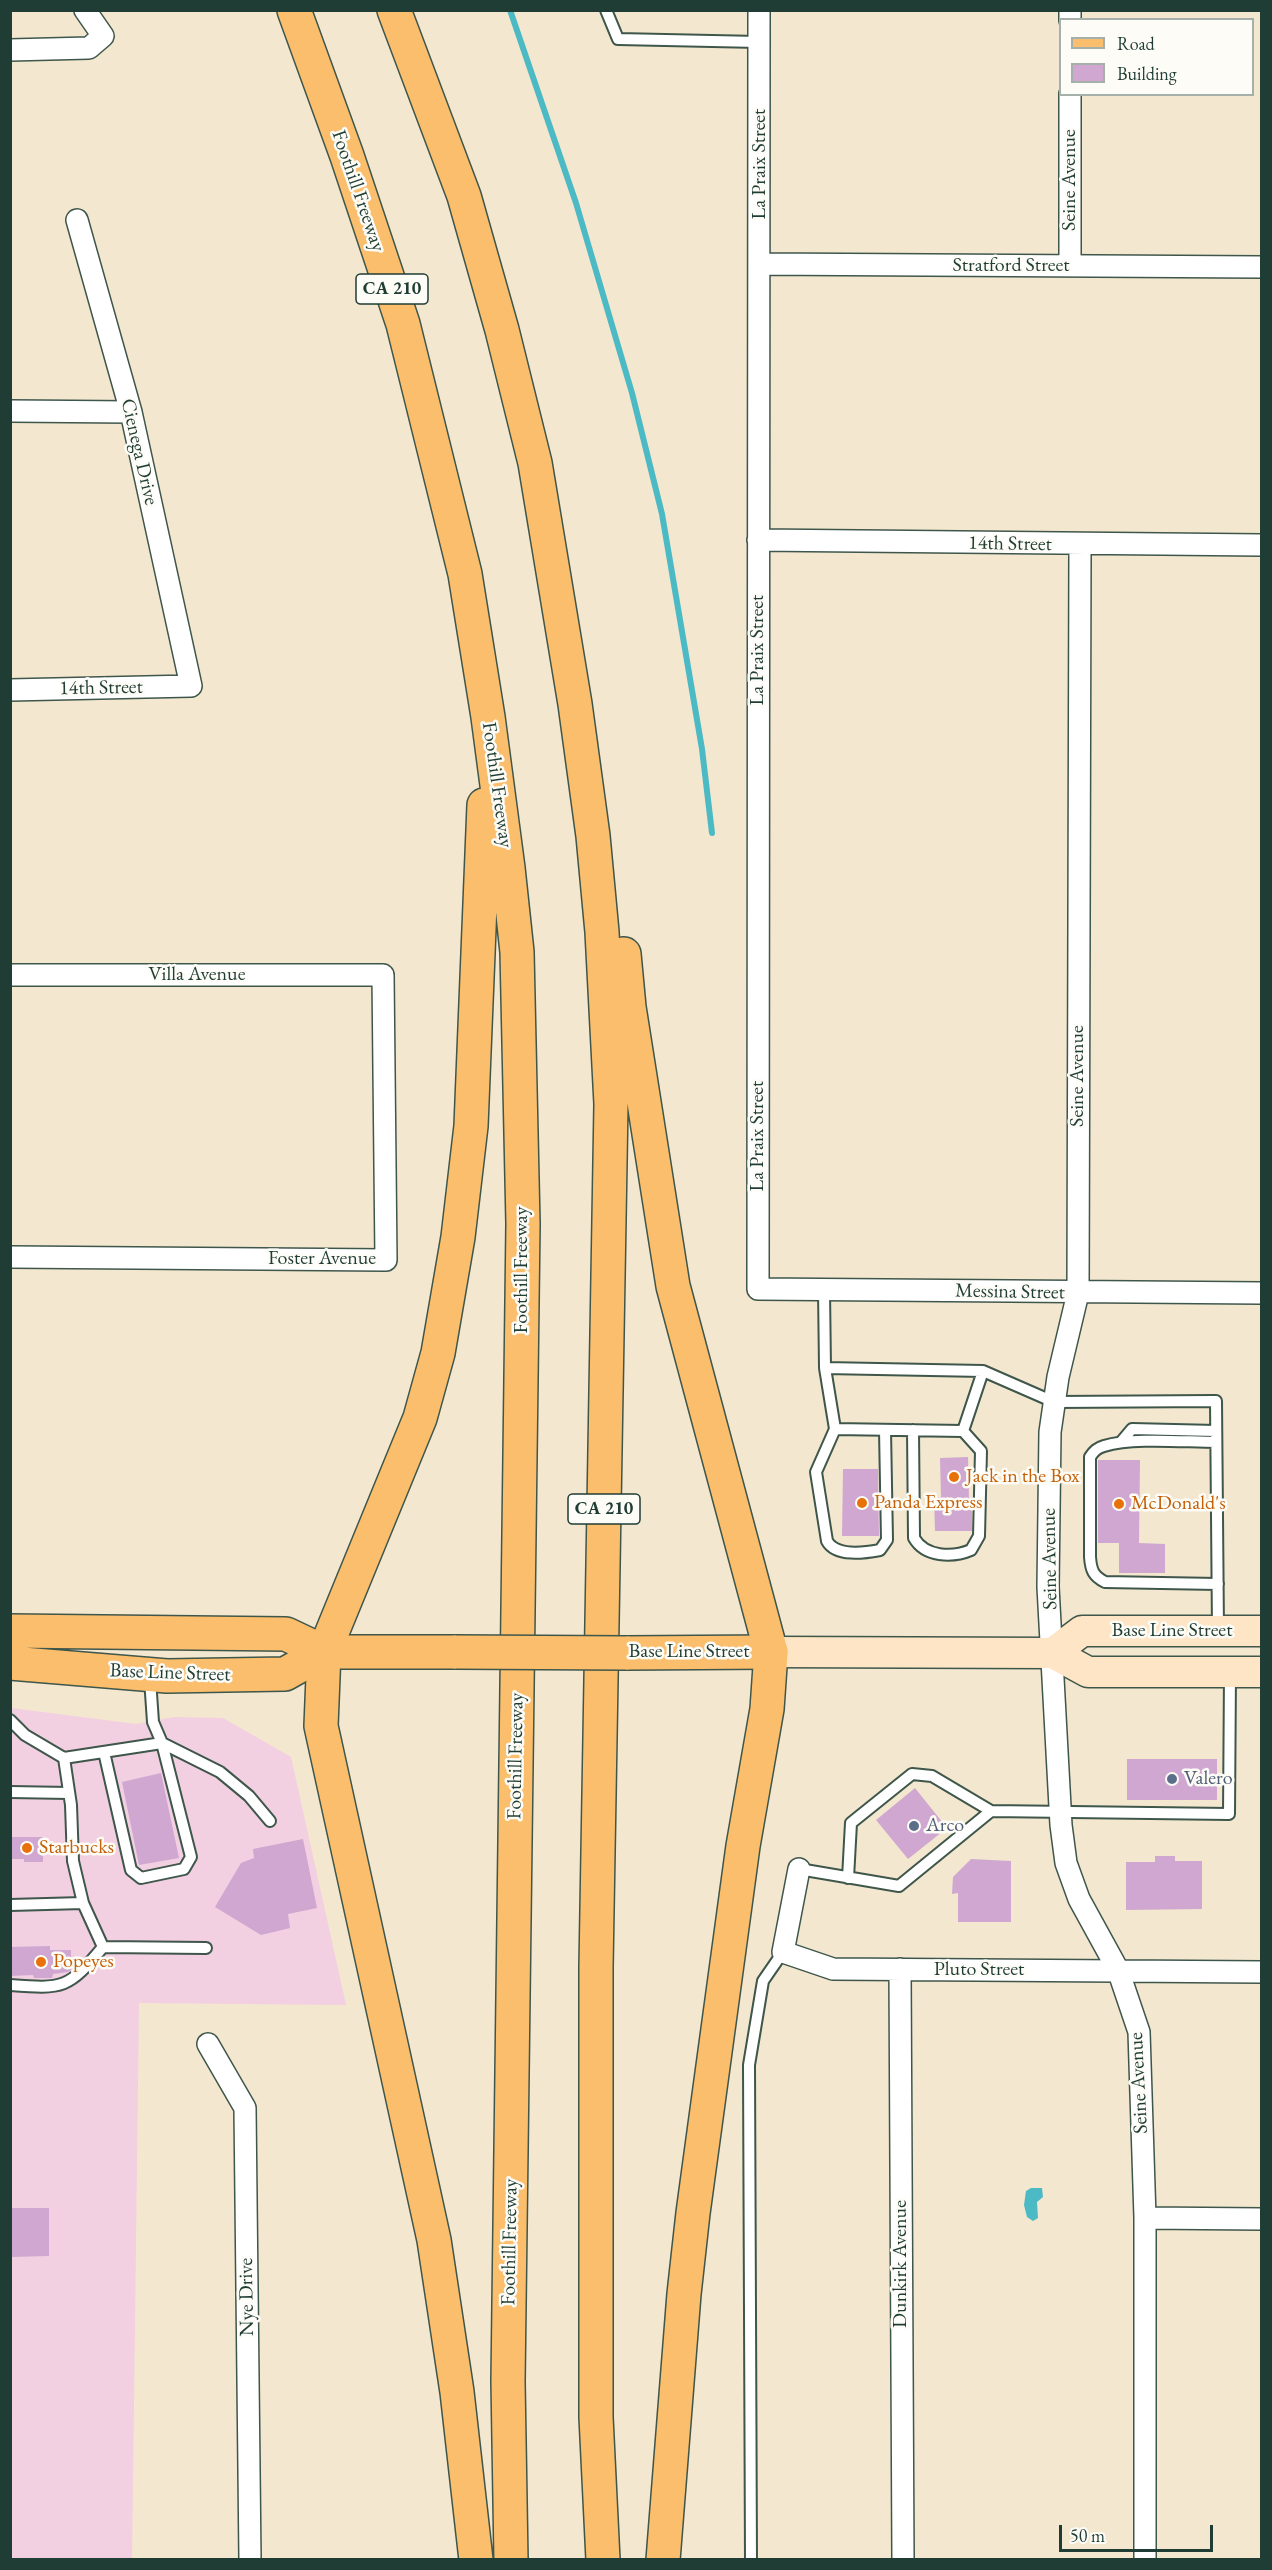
<!DOCTYPE html>
<html>
<head>
<meta charset="utf-8">
<style>
  body { margin:0 }
  #map { position:relative; width:1272px; height:2570px; overflow:hidden; background:#f3e7cf; font-family:"EB Garamond",serif }
  canvas { display:block }
  .frame { position:absolute; inset:0; border:12px solid #1f3d34; pointer-events:none }
  .legend { position:absolute; left:1059px; top:18px; width:195px; height:78px; box-sizing:border-box; background:#fdfcf7; border:2px solid #a4b0a9; margin:0; padding:8px 10px; list-style:none; font-size:18px; color:#1f3d34 }
  .legend li { display:flex; align-items:center; gap:12px; height:30px }
  .legend b { width:30px; border:2px solid #a4b0a9 }
  .scale { position:absolute; left:1059px; top:2525px; width:154px; height:27px; box-sizing:border-box; border:3px solid #1f3d34; border-top:0; padding-left:8px; font-size:18px; line-height:21px; white-space:nowrap; color:#1f3d34; -webkit-text-stroke:4px #fdfcf7; paint-order:stroke }
</style>
</head>
<body>
<div id="map">
<canvas width="1272" height="2570"></canvas>
<div class="frame"></div>
<ul class="legend">
<li><b style="height:8px;background:#fabe6d"></b>Road</li>
<li><b style="height:16px;background:#cfa7d0"></b>Building</li>
</ul>
<div class="scale">50 m</div>
</div>
<script>
const ctx = document.querySelector('canvas').getContext('2d');
ctx.lineJoin = 'round';
function paint(path, color) {
  ctx.fillStyle = color;
  ctx.fill(path, 'evenodd');
}
function strokePath(path, color, width, dash) {
  ctx.strokeStyle = color;
  ctx.lineWidth = width;
  ctx.lineCap = dash ? 'butt' : 'round';
  ctx.setLineDash(dash || []);
  ctx.stroke(path);
}
function label(font, color, halo, rows, align = 'center') {
  ctx.font = font + ' "EB Garamond",serif';
  ctx.lineWidth = 5;
  ctx.setLineDash([]);
  ctx.textBaseline = 'middle';
  ctx.strokeStyle = halo;
  ctx.fillStyle = color;
  for (const [text, x, y, turn = 0] of rows) {
    ctx.save();
    ctx.translate(x, y);
    ctx.rotate((+turn || 0) * Math.PI / 180);
    ctx.textAlign = isNaN(turn) ? turn : align;
    if (halo) ctx.strokeText(text, 0, 0);
    ctx.fillText(text, 0, 0);
    ctx.restore();
  }
}
paint(new Path2D(`
  M11,1708L136,1724L174,1717L223,1718L291,1757L346,2005L139,2003L132,2559L11,2560Z`), '#f2cfe1');
paint(new Path2D(`
  M1031,2188H1042L1043,2197L1037,2202L1038,2218L1033,2221L1027,2217L1024,2205L1026,2191Z`), '#4cbac4');
strokePath(new Path2D(`
  M510,10L576,203L632,393L662,514L702,749L712,833`), '#4cbac4', 6);
paint(new Path2D(`
  M968,1457L969,1500H972V1531H935L934,1497H941L940,1458Z
  M1098,1460H1140L1139,1543L1165,1544V1573H1119V1543H1098Z
  M843,1469H878L879,1536H842Z
  M1127,1759H1217V1800H1127Z
  M161,1773L179,1858L139,1865L122,1782Z
  M915,1788L947,1828L908,1859L876,1820Z
  M10,1837H43V1862H24V1859H10Z
  M303,1839L317,1908L288,1914L290,1928L261,1935L215,1907L241,1863L254,1858L253,1849Z
  M1155,1856H1175V1861H1202V1909L1126,1910V1862H1155Z
  M971,1859L1011,1861V1922H958V1893L952,1894L953,1877Z
  M50,1946V1950H71V1970L68,1972L53,1974L52,1978H34L33,1975L10,1976V1947Z
  M10,2208H49V2256L10,2257Z`), '#cfa7d0');
const lane = new Path2D(`
  M606,10L618,39L759,42
  M824,1290L825,1368L983,1371L1054,1402L1216,1401L1218,1630
  M825,1368L835,1429L963,1431L983,1371
  M835,1429L816,1472L827,1541C836,1557 864,1553 880,1550L887,1540L885,1430
  M913,1430L914,1538C925,1557 952,1558 971,1550L979,1536L981,1451L963,1431
  M1121,1442L1132,1429L1216,1431
  M1216,1442C1184,1442 1134,1437 1104,1446C1097,1448 1094,1451 1090,1457V1557C1091,1570 1093,1576 1105,1582L1218,1584
  M10,1720L25,1735L64,1758L71,1805L73,1861L83,1903L103,1947L206,1948
  M162,1743L220,1772L249,1796L270,1821
  M104,1752L131,1870L141,1878L184,1869L191,1857L162,1743
  M64,1758L162,1743L153,1722L150,1679
  M10,1792L69,1793
  M799,1869L899,1886L991,1811L1229,1814L1230,1673
  M848,1878L851,1823L912,1774L932,1776L991,1811
  M10,1905L83,1903
  M10,1985C64,1989 68,1989 103,1947
  M751,2560L749,2065L763,1981L783,1952`);
const street = new Path2D(`
  M759,10L758,1289L1262,1293
  M1070,10V20
  M10,50L89,48L103,36L85,10
  M1070,94V266
  M760,264L1262,267
  M10,411L131,412
  M758,540L1262,545
  M1080,545L1078,1293L1058,1377L1050,1432L1048,1587L1061,1825L1066,1863L1079,1899L1118,1970L1139,2032L1145,2218V2560
  M10,690L191,686L131,412L77,220
  M10,975H383L386,1260L10,1257
  M799,1869L783,1952L833,1969L1262,1972
  M900,1969L903,2560
  M208,2044L245,2108L250,2560
  M1145,2218L1262,2219`);
const secondary = new Path2D(`
  M771,1652L1053,1653L1088,1672H1262
  M1053,1653L1082,1631H1262`);
const primary = new Path2D(`
  M10,1631L286,1634L324,1652H456
  M626,1653L771,1652
  M10,1663L167,1676L285,1674L324,1652`);
const highway = new Path2D(`
  M294,10L347,156L403,324L465,574L488,717L508,868L517,952L523,1224L508,2381L511,2560
  M394,10L464,196L502,330L535,463L575,704L593,836L602,932L611,1104L596,1967V2417L603,2560
  M624,954L629,1007L673,1286L771,1652L767,1709L743,1846L693,2213L684,2294L663,2560
  M476,2560L457,2392L434,2240L321,1726L324,1652L420,1418L438,1353L458,1237L471,1126L484,805`);
strokePath(lane, '#3f564b', 14);
strokePath(street, '#3f564b', 24);
strokePath(secondary, '#3f564b', 33);
strokePath(primary, '#3f564b', 36);
strokePath(highway, '#3f564b', 36);
strokePath(lane, '#fff', 10);
strokePath(street, '#fff', 21);
strokePath(secondary, '#fde5c5', 30);
strokePath(primary, '#fabe6d', 33);
strokePath(highway, '#fabe6d', 33);
const primaryBridge = new Path2D(`
  M456,1652L626,1653`);
strokePath(primaryBridge, '#3f564b', 36, []);
strokePath(primaryBridge, '#fabe6d', 33);
for (const [x, y, r, color] of [
  [954,1477,6,"#e8710a"],
  [862,1503,6,"#e8710a"],
  [1119,1504,6,"#e8710a"],
  [1172,1779,6,"#5c6f8a"],
  [914,1826,6,"#5c6f8a"],
  [27,1848,6,"#e8710a"],
  [41,1962,6,"#e8710a"]
]) {
  const dot = new Path2D();
  dot.arc(x, y, r, 0, 2 * Math.PI);
  ctx.fillStyle = color;
  ctx.fill(dot);
  strokePath(dot, '#fdfcf7', 2);
}
for (const [x, y, w] of [
  [392,289,72],
  [604,1509,72]
]) {
  const box = new Path2D();
  box.roundRect(x - w / 2, y - 15, w, 30, 4.5);
  ctx.fillStyle = '#fdfcf7';
  ctx.fill(box);
  strokePath(box, '#1f3d34', 1.5);
}
label('bold 18px', '#1f3d34', null, [
  ["CA 210",392,289],
  ["CA 210",604,1509]
]);
label('20px', '#1f3d34', '#fdfcf7', [
  ["La Praix Street",760,164,-90],
  ["Seine Avenue",1070,180,-90],
  ["Foothill Freeway",358,191,71],
  ["Stratford Street",1011,266],
  ["Cienega Drive",139,452,77],
  ["14th Street",1010,544,1],
  ["La Praix Street",758,650,-90],
  ["14th Street",101,688,-1],
  ["Foothill Freeway",497,785,82],
  ["Villa Avenue",197,975],
  ["Seine Avenue",1078,1076,-90],
  ["La Praix Street",758,1136,-90],
  ["Foster Avenue",322,1259],
  ["Foothill Freeway",522,1270,-90],
  ["Messina Street",1010,1292,1],
  ["Seine Avenue",1050,1559,-91],
  ["Base Line Street",1172,1631],
  ["Base Line Street",689,1652],
  ["Base Line Street",170,1673,2],
  ["Foothill Freeway",516,1756,-89],
  ["Pluto Street",979,1970],
  ["Seine Avenue",1139,2083,-93],
  ["Foothill Freeway",510,2242,-89],
  ["Dunkirk Avenue",901,2264,-90],
  ["Nye Drive",247,2297,-91]
]);
label('20px', '#c56008', '#fdfcf7', [
  ["Jack in the Box",966,1477],
  ["Panda Express",874,1503],
  ["McDonald's",1131,1504],
  ["Starbucks",39,1848],
  ["Popeyes",53,1962]
], 'left');
label('20px', '#4e5e75', '#fdfcf7', [
  ["Valero",1184,1779],
  ["Arco",926,1826]
], 'left');
</script>
</body>
</html>
